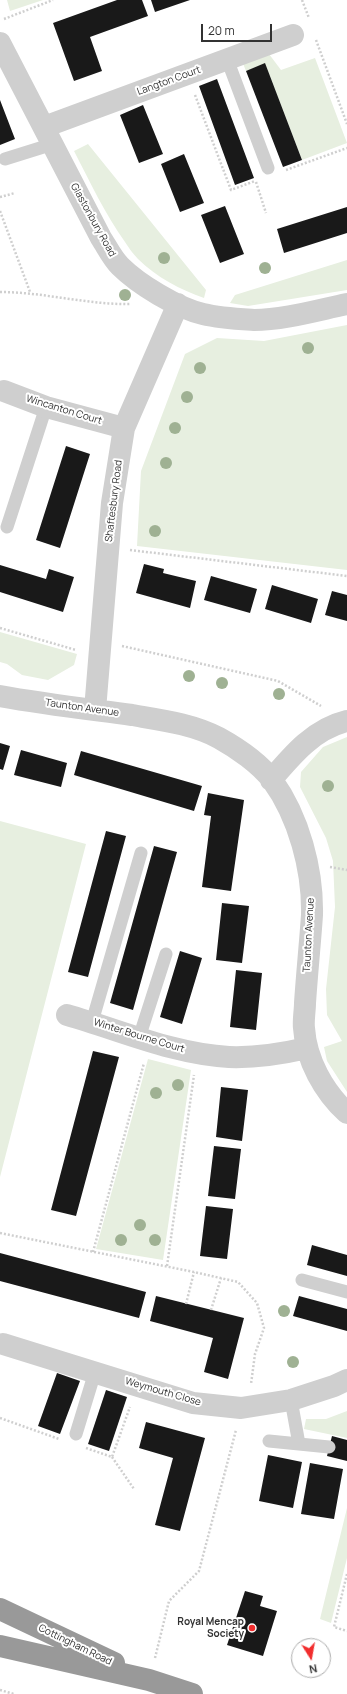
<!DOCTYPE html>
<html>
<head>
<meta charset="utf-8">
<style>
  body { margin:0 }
  #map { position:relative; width:347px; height:1694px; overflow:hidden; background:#fff; font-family:Manrope,sans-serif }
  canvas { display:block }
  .north { position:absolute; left:291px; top:1638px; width:40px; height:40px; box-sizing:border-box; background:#fff; border:1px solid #adadad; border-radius:50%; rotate:169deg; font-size:11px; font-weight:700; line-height:16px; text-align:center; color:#323232 }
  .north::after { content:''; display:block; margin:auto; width:14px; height:18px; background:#f12d2d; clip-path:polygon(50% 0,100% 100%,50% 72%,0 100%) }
  .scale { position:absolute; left:201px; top:24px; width:71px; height:18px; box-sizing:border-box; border:2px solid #323232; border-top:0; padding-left:5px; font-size:12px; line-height:14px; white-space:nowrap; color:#323232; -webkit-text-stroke:3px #fff; paint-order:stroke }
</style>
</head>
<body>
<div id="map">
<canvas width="347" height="1694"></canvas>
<div class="north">N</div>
<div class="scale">20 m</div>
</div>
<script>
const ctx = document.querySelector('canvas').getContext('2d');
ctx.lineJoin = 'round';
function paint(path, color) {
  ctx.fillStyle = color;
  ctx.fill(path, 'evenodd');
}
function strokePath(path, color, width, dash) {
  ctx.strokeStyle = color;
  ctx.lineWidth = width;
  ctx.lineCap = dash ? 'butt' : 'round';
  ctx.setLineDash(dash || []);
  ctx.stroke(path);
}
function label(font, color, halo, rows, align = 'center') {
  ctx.font = font + ' Manrope,sans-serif';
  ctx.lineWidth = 4;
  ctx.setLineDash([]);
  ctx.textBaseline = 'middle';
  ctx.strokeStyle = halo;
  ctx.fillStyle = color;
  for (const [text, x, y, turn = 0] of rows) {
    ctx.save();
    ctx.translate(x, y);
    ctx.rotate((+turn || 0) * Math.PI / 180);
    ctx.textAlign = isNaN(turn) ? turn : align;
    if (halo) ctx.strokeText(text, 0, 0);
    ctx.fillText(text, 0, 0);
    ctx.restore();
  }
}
paint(new Path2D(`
  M7,0H43L10,11Z
  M269,54L281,70L315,58L347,143L302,160L265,64L246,71L242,61Z
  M88,144L206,290L204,298C181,290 156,277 138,259C133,254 129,248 125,242C105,214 90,182 74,151Z
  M347,260V290L248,306L230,303L235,295Z
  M347,325V570L137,546L141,471L185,354L217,338L264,341Z
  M0,632L77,654L74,665L48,680L22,675L7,664L0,662Z
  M347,737V1092L327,1061L324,1047L342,1041L327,1015L326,989L335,907L333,861L326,838L300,787L301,772L323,747Z
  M0,821L86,844L0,1177Z
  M148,1059L191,1070L163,1260L96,1249Z
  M347,1411V1438L304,1429L306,1419H326Z
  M347,1508V1558L331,1623L320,1619Z`), '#e7efe0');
paint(new Path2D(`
  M117,0H142L148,16L90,37L102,71L74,81L53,23Z
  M151,0H190L155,12Z
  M265,63L302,160L283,167L246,71Z
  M217,79L254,178L235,185L199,86Z
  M0,100L15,139L0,145Z
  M143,105L163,154L139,163L120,115Z
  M184,154L204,203L180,212L161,164Z
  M225,206L244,254L220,263L201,215Z
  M347,207V233L284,253L277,229Z
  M66,446L90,454L60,548L36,540Z
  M144,564L164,569L163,573L196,581L190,608L136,593Z
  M0,565L46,579L49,569L74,577L63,612L0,592Z
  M211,576L257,589L250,613L204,600Z
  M272,585L318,599L311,623L265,609Z
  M332,591L347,595V621L325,615Z
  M0,743L10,746L3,770L0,769Z
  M21,750L67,763L61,787L14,775Z
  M81,751L202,786L194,811L74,775Z
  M208,793L244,800L231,891L202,887L211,816L204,815Z
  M106,831L126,836L88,977L68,972Z
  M154,846L177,852L133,1010L110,1003Z
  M222,903L249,906L242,963L216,960Z
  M180,951L202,958L182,1024L160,1017Z
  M236,970L262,973L256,1030L230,1027Z
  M93,1051L119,1057L76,1216L51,1210Z
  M221,1087L248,1090L242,1141L216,1137Z
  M214,1146L241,1149L235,1199L208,1196Z
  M206,1206L233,1209L227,1259L200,1256Z
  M312,1245L347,1255V1276L307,1265Z
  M0,1253L146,1292L139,1318L0,1281Z
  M156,1296L244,1318L228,1379L204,1372L213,1338L150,1321Z
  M299,1296L347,1309V1331L293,1316Z
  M57,1373L80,1381L60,1434L38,1426Z
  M106,1390L127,1397L109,1451L88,1444Z
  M146,1422L205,1438L180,1531L155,1525L173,1458L139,1448Z
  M332,1436L347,1440V1461L327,1456Z
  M268,1455L302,1462L293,1508L259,1501Z
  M310,1463L343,1469L334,1519L301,1514Z
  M245,1591L263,1596L260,1606L277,1611L263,1656L227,1645Z`), '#191919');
strokePath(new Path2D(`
  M302,0L309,18
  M4,19L53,0
  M316,40L347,124
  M195,95L231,190L255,181
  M286,170L347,148
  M256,182L266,213
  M0,197L15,193
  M0,211L30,292
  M0,292C44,292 87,305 131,304
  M130,550L347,576
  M0,628L76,650
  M122,646L278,681L321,706
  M330,867L347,870
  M0,1233L194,1272L238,1282L257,1303L264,1328L255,1354L251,1384
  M93,1252L144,1063
  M167,1266L194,1075
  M186,1304L194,1272
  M211,1310L221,1278
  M0,1418L59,1439
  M86,1448L112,1457L130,1407
  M112,1457L134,1489
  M347,1574L334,1627L347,1631
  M155,1658L169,1601L199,1571L236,1430
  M0,1690L14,1694`), '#cfcfcf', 2.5, [2, 2]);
strokePath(new Path2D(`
  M227,59L268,168
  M5,159L53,144
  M7,527L46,407
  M92,1022L141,853
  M139,1038L166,954
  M302,1280L347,1292
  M291,1400L299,1444
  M76,1434L95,1372
  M269,1441L329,1447`), '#cfcfcf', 13);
strokePath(new Path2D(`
  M0,43L101,238C107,247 112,258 120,266C138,284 177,308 203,314C219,318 238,319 254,320C283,320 318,310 347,304
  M44,127L293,35
  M4,391L46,407L124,428
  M0,696C44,704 88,709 132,715C161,720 193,724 219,738C237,748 260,764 272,780C299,817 313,870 312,915C310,944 307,973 305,1003C305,1011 303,1020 304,1028C306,1060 324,1092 347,1113
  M95,710L112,503L124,428L178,304
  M271,780C293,754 314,729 347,721
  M67,1015C120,1030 173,1054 229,1057C256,1058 281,1054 307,1048
  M3,1344L193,1403L241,1408L291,1400L334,1386L347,1380`), '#cfcfcf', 22);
strokePath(new Path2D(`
  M0,1609L114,1663
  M0,1646L149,1680L192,1694`), '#999', 22);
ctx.fillStyle = '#9fb193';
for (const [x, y] of [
  [164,258],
  [265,268],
  [125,295],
  [308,348],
  [200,368],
  [187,397],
  [175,428],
  [166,463],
  [155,531],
  [189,676],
  [222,683],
  [279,694],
  [328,786],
  [178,1085],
  [156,1093],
  [140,1225],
  [121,1240],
  [155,1240],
  [284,1311],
  [293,1362]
]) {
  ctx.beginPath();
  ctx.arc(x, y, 6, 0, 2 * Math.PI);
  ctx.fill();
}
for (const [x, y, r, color] of [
  [252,1628,4,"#f12d2d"]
]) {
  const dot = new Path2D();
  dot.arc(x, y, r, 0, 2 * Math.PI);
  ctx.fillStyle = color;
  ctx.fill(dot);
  strokePath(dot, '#fff', 1.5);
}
label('10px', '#323232', '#fff', [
  ["Langton Court",169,81,-20],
  ["Glastonbury Road",93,220,61],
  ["Wincanton Court",64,410,17],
  ["Shaftesbury Road",114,501,-83],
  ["Taunton Avenue",82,708,8],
  ["Taunton Avenue",309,935,-87],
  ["Winter Bourne Court",139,1036,17],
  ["Weymouth Close",163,1392,16],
  ["Cottingham Road",75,1645,26]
]);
label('bold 10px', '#323232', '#fff', [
  ["Royal Mencap",244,1622],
  ["Society",244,1634]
], 'right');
</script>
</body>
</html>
